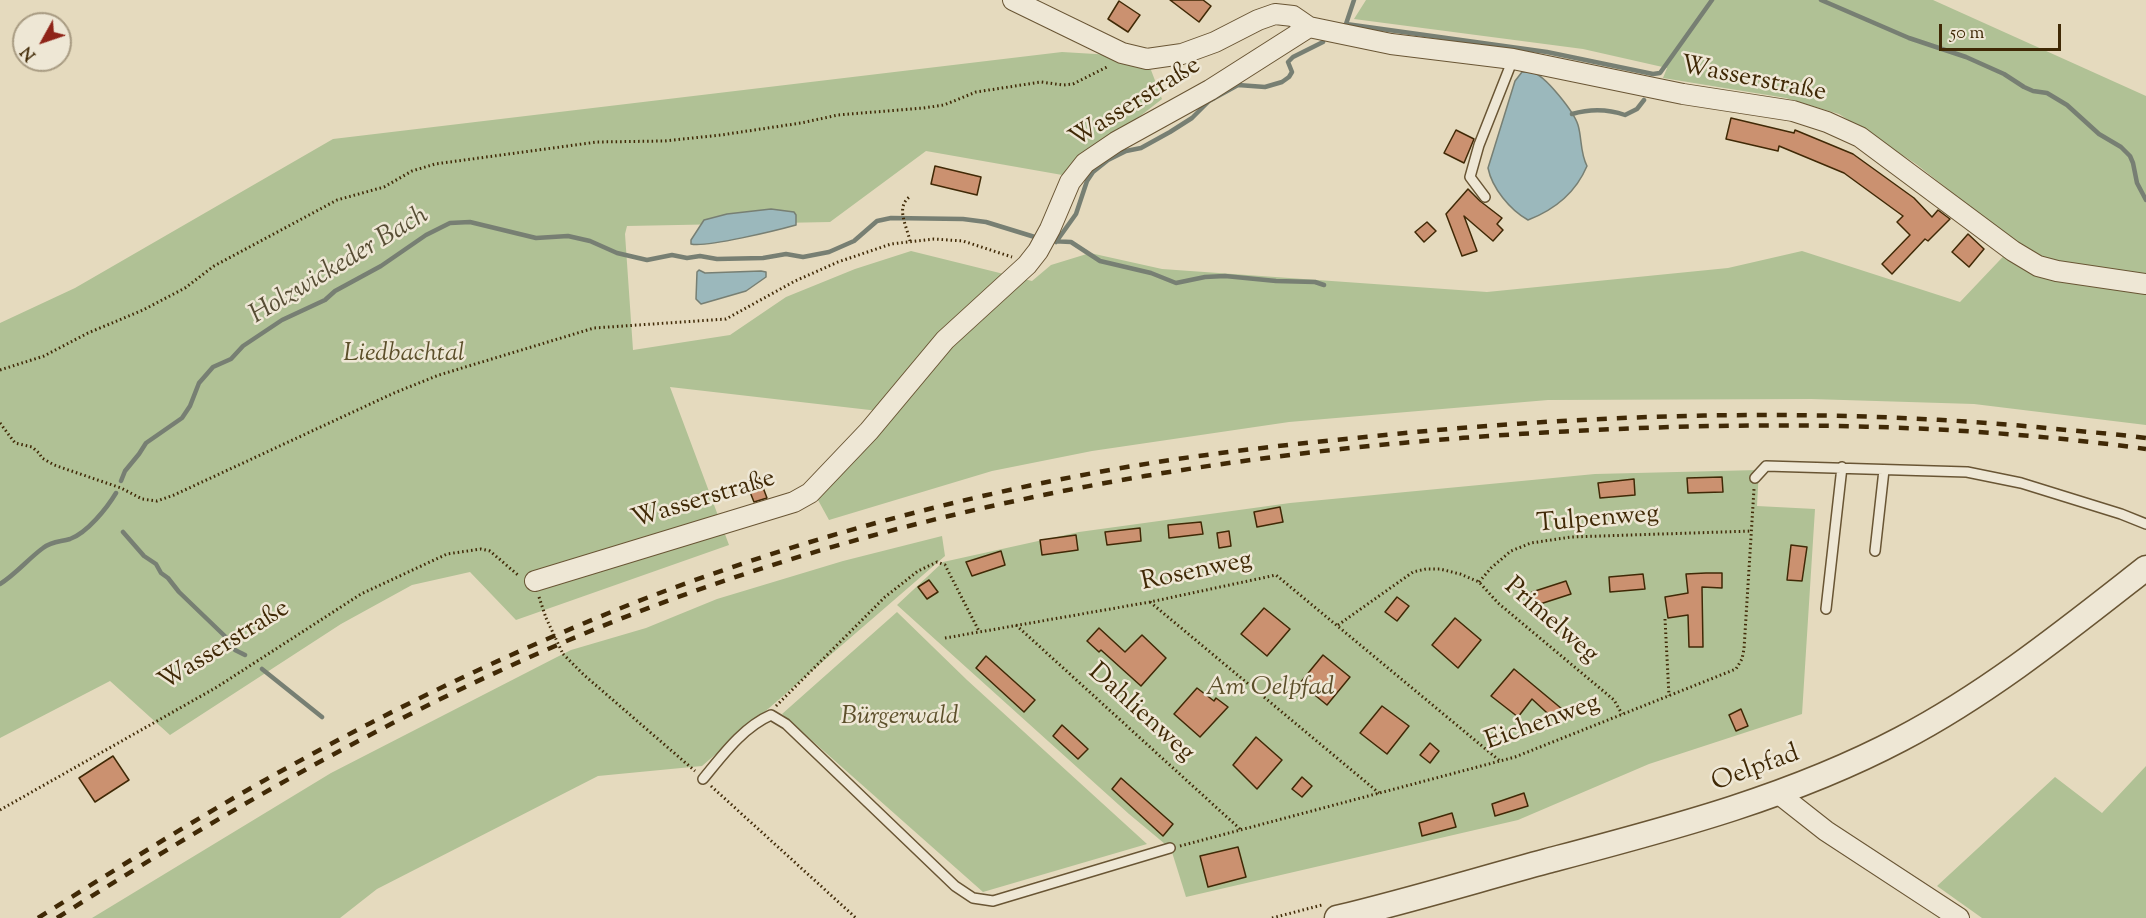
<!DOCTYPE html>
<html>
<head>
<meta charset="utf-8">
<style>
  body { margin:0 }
  #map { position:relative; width:2146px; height:918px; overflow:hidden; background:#e5dabe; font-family:"Sorts Mill Goudy",serif }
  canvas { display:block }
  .north { position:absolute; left:12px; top:12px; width:60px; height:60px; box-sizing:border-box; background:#eee7d5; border:2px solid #a89b82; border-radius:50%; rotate:230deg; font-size:16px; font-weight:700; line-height:24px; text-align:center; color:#402906 }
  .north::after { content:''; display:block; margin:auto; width:21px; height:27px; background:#8f2418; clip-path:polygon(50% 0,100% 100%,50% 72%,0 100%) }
  .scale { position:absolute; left:1939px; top:24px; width:122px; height:27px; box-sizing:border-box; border:3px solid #402906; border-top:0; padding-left:8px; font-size:18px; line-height:21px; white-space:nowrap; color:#402906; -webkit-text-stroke:4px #eee7d5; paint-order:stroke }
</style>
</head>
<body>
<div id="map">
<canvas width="2146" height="918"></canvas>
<div class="north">N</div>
<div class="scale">50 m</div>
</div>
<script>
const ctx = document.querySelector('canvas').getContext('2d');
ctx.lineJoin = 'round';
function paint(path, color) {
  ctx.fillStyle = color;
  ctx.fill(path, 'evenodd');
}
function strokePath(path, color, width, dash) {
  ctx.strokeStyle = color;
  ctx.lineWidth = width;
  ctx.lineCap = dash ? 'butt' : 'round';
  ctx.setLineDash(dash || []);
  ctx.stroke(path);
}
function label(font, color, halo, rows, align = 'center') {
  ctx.font = font + ' "Sorts Mill Goudy",serif';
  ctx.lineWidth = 5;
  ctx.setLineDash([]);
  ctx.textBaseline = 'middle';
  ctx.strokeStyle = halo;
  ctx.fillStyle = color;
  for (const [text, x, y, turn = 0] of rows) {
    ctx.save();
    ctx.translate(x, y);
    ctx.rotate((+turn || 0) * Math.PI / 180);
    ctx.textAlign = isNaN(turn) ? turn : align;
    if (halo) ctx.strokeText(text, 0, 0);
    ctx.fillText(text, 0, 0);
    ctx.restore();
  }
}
paint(new Path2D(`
  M1366,0H1933L2146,96V425L1974,404L1811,399L1548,400L1289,422L1092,451L992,471L829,520L818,500L896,413L670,387L729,545L516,620L470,572L412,585L341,624L170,735L110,681L0,738V323L75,288L333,139L1062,52L1129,56L1130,63L1151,70L1162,99L1102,146L1068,176L926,151L830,222L627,226L625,234L633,350L730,335L786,297L855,269L911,251L1032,281L1051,265L1090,253L1162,269L1487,292L1728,268L1802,251L1960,302L2016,243L1916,164L1839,114L1786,98L1663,78L1667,68L1583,49L1354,19Z
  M1759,470L1757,506L1815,509L1802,714L1649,764L1518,820L1186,897L1171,849L1129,814L897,605L943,562L1079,532L1290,503L1595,474Z
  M942,536L945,556L702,766L598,776L377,889L340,918H92L331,773L557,657L571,650L646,628L717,599L843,561Z
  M897,612L967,680L1147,844L983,892L782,714Z
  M2146,766V918H1982L1937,886L2055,777L2102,813Z`), '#b0c195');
const water = new Path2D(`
  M1522,72C1526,72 1529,71 1532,72C1545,75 1574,112 1578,125C1582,138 1580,153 1587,166C1576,192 1554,210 1528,220C1510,210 1492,188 1488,168L1515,81Z
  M771,209L794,212L796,215V225C778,230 705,248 691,244V240L704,220L727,214Z
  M699,270L705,273L761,271L766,272V277L746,291L701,304L696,299L697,272Z`);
paint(water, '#9bb8bc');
strokePath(water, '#777f73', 1.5);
strokePath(new Path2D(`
  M1354,0L1346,24L1547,52L1653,74L1660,73L1712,0
  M1821,0L1909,38L1966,57L2004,74L2024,87L2033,91L2047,93L2067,105L2099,134L2121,147L2130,156L2133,163L2137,183L2146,200
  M1572,114C1589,109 1608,109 1625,115L1637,109L1644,100
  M1050,241L1071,242L1100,261L1151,273L1176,283L1205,277L1225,276L1276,281L1315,282L1324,285
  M1056,242L1076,214L1087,181L1093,172L1108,160L1126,151L1141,148L1170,132L1192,118L1209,101L1238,85L1265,87L1282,82L1289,77L1292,72L1288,62L1293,57L1323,42
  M121,481L125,471L139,454L146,443L182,418L190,406L199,383L213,367L231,359L243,346L282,320L325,300L335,291L381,266L426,235L450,223L470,222L536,238L568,236L590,241L617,253L647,260L672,255L687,258L700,256L717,259L763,258L786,254L803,257L829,252L854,241L877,221L891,218L963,219L986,222L1038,238
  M123,532L144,556L156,564L161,573L168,578L179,592L231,642L235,650L245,655
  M0,584C16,574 28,559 43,548C52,541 60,542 70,539C87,533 107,508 116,493
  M262,669L322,717`), '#777f73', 4.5);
const building = new Path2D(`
  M1170,0H1203L1211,6L1199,22Z
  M1119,1L1140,15L1128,32L1108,19Z
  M1731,118L1794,133L1795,130L1853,154L1914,198L1932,217L1938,210L1950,219L1928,241L1925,239L1892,274L1882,264L1910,235L1897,222L1903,216L1844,173L1779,146L1778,151L1726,139Z
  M1456,130L1474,139L1464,163L1444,153Z
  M935,166L981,177L977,195L931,184Z
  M1468,189L1480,201L1502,218L1497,224L1503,230L1493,241L1464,216L1477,251L1462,256L1446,214Z
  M1427,222L1436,231L1424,242L1415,232Z
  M1968,234L1984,249L1969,267L1952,252Z
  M759,477L767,498L754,502L746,482Z
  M1722,477L1723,492L1688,493L1687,478Z
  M1634,479L1635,495L1600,498L1598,483Z
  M1280,507L1283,522L1257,527L1254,512Z
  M1201,522L1203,534L1169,538L1168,525Z
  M1140,528L1141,541L1107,545L1105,532Z
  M1229,531L1231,546L1219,548L1217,533Z
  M1076,535L1078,550L1042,555L1040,540Z
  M1791,545L1807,547L1802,581L1787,580Z
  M1001,551L1005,565L972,576L966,562Z
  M1706,573H1722V588L1702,587L1703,647H1689L1688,615L1668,618L1665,597L1688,593L1686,574Z
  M1643,574L1645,589L1610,592L1609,577Z
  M929,580L938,592L927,599L918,587Z
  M1566,581L1571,594L1537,605L1532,592Z
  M1397,597L1409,606L1397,621L1385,612Z
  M1264,608L1290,629L1267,656L1241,634Z
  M1455,618L1481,640L1458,668L1432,645Z
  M1099,628L1125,652L1142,635L1166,658L1141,686L1101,650L1099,652L1087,641Z
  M1323,655L1350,677L1327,705L1300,683Z
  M986,656L1035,700L1024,712L976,668Z
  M1514,669L1568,714L1559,724L1532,699L1518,717L1491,696Z
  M1197,688L1214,701L1216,698L1228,707L1200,737L1174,714Z
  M1382,706L1409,726L1387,754L1360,733Z
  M1741,709L1748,726L1736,731L1729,715Z
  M1062,725L1088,749L1078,759L1053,736Z
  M1256,737L1282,760L1257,789L1233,765Z
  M1430,743L1439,751L1430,763L1420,755Z
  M113,756L129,780L95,802L79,778Z
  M1302,777L1312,786L1302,797L1292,789Z
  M1121,778L1173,824L1163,836L1112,789Z
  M1524,793L1528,806L1495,816L1492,804Z
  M1452,813L1456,827L1422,836L1419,823Z
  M1238,847L1246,877L1208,887L1200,856Z`);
paint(building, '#cb9170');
strokePath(building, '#402906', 1.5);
const service = new Path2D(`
  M1485,197L1470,177L1479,145L1513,59
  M1755,478L1766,466L1967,472L2021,483L2121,514L2146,524
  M1875,551L1884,470
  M1826,609L1842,467
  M703,779C722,756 743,727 771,715L786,724L955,886L973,898L993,901L1170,848`);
const minor = new Path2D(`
  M1013,0L1122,53L1147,59L1182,54L1215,42L1258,20L1275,14L1293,16L1309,27L1391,44L1513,59L1683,94L1793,111L1827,122L1860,137L2013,251L2038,266L2057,271L2146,284
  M535,581L794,502L810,493L869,431L945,340L1027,265L1038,251L1050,229L1070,182L1085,163L1116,142L1210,90L1309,27
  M1779,794L1826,831L1959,918`);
const tertiary = new Path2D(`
  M1337,918C1408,901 1477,880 1547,861C1668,829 1789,798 1901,739C1989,693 2068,629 2146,568`);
strokePath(service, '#695534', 12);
strokePath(minor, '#695534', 22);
strokePath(tertiary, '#695534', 27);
strokePath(new Path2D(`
  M910,241C906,224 895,206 911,196
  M0,370L44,356L88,333L143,310L185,288L214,266L337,200L384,187L412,171L435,164L597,142L664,141L721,135L801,123L838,115L923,108L944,105L976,92L1041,82L1063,85L1073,84L1109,66
  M0,423L15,443L32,447L39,453L42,458L54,465L121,488L142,499L157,501L174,495L394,393L439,375L594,328L726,319L795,281L838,262L891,244L934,239L963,241L1012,257
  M1479,582L1491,568L1511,551L1531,543L1571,537L1752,531
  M539,597L546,618
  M1150,602L1379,793
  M1665,619L1669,696
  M1016,625L1240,829
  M1338,625L1413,572L1426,569H1440L1460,574L1479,582L1498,603L1614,700L1622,714
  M945,638L1150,602L1276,575L1500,761
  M563,654L584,675L695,771
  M776,706L885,597L918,571L937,562L945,565L979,631
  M711,786L856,918
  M0,810L217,687L361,594L447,554L481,549L490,551L519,576
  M1180,846L1515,757L1736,669L1742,659L1744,649L1754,489
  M1272,918L1322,905`), '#402906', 3, [1.5, 3]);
strokePath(service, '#eee7d5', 9);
strokePath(minor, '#eee7d5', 20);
strokePath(tertiary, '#eee7d5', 24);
strokePath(new Path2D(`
  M38,918C126,863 214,807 305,758C412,699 523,647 636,602C796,540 970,493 1139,465C1230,450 1323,441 1415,432C1621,413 1829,408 2036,427C2072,431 2109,433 2146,438
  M57,918C264,787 479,665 712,585C990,489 1282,445 1575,431C1763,421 1959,423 2146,449`), '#402906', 4.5, [10, 10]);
strokePath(new Path2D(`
  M546,618L563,654`), '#402906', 3, [1.5, 3]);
label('26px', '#402906', '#eee7d5', [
  ["Wasserstraße",1753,81,11],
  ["Wasserstraße",1136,104,-32],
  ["Wasserstraße",704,501,-17],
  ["Tulpenweg",1598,521,-5],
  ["Rosenweg",1197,573,-12],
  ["Primelweg",1550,622,41],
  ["Wasserstraße",225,647,-32],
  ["Dahlienweg",1140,714,42],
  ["Eichenweg",1543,724,-20],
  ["Oelpfad",1756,770,-20]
]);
label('italic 26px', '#5c4f2a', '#eee7d5', [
  ["Liedbachtal",404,356],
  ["Am Oelpfad",1270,690],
  ["Bürgerwald",900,719]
]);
label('italic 27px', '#574d34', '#eee7d5', [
  ["Holzwickeder Bach",340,267,-31]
]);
</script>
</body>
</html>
